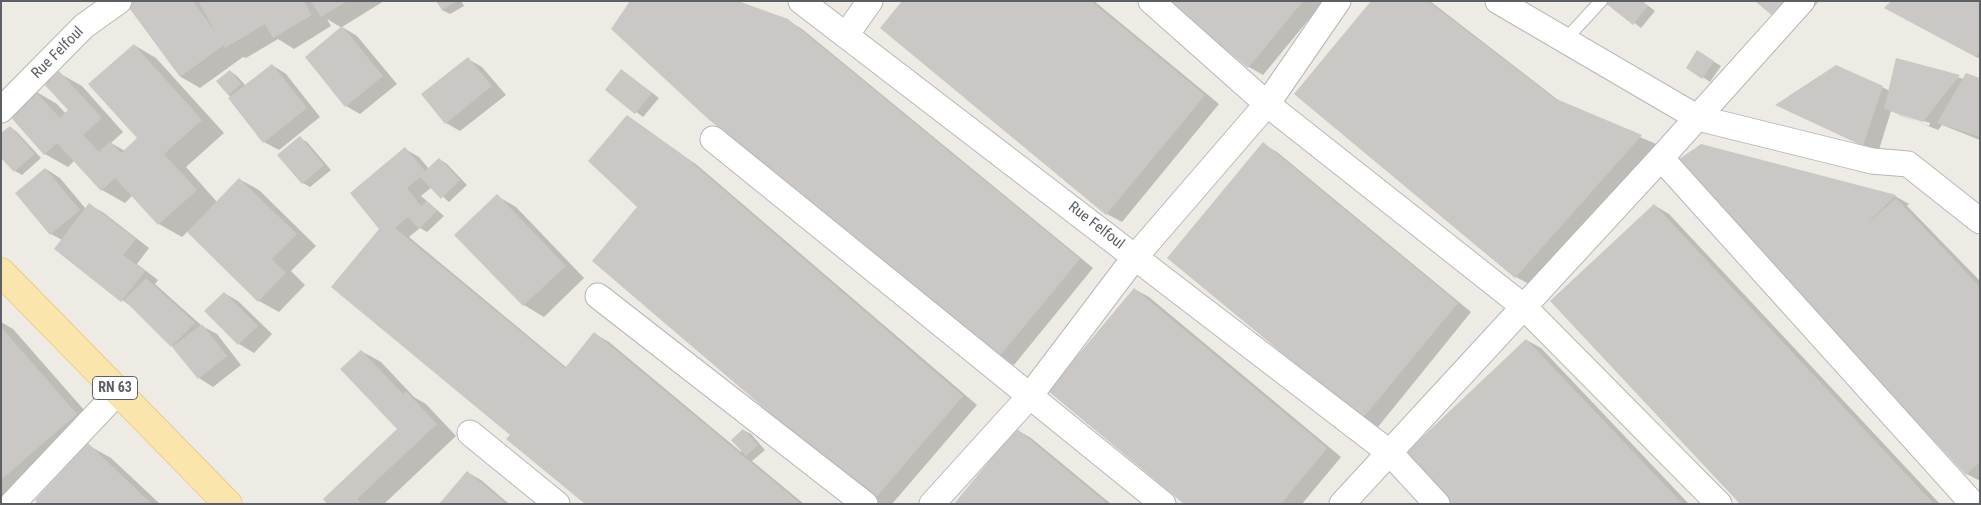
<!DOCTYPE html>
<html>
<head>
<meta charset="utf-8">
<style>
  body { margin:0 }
  #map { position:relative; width:1981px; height:505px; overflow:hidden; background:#eeebe4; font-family:"Roboto Condensed",sans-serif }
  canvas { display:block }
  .frame { position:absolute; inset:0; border:2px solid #5c6064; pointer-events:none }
</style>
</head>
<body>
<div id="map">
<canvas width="1981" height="505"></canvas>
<div class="frame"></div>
</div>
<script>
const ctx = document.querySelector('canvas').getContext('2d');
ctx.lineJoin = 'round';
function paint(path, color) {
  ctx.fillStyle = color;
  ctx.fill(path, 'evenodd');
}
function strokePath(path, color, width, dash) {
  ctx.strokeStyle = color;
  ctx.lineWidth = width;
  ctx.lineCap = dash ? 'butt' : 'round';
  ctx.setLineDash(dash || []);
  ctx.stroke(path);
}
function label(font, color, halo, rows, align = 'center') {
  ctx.font = font + ' "Roboto Condensed",sans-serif';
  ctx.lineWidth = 4;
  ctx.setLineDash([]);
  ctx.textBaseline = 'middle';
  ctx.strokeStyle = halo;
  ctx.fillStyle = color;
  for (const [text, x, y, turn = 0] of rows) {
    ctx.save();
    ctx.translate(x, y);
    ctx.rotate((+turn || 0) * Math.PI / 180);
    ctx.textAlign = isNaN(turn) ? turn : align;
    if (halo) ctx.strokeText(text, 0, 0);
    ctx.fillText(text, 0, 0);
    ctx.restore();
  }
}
paint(new Path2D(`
  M126,1H384L342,27L357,36L397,84L360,114L346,106L342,28L327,19L331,26L294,49L278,39L246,58L243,57L200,88L181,77Z
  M438,1H461L464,6L450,14L442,10Z
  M904,1H1094L1219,104L1122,222L1107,214L882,28Z
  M1169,1H1324L1263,75L1249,67Z
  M1372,1H1430L1562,103L1656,144L1531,285L1516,277L1296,94Z
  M1606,1H1642L1655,11L1641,28Z
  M1757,1H1819L1795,28L1776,17Z
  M1980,1V59L1905,19Z
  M787,20L802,29L1093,268L1014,365L999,357Z
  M134,45L156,58L224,133L186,167L217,202L239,179L259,190L316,246L291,271L305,285L279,312L259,301L188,231L182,237L159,224L133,195L125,203L102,190L75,160L68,167L45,154L35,91L57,104L66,114L70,110L59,73L82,86L123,132L111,143L125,151L139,139Z
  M1698,52L1721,66L1710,82L1688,67Z
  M468,59L482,67L506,95L460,131L446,123Z
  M1897,60L1964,79H1980V140L1942,125L1938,130L1891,111L1878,153L1777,105L1882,87L1890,91ZM1899,113L1930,123L1929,126L1899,115Z
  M272,65L286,74L320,117L279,150L264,142L228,94L230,71L237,76L246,86Z
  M622,70L659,98L643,117L606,89Z
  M627,117L697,165L977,405L892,504H881L874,500L638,207Z
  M10,127L17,132L41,158L22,175L15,171Z
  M300,138L307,142L331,170L310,187L303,183Z
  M1263,144L1277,152L1471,312L1378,427L1363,418Z
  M1701,146L1895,196L1909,204L1907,206L1980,281V481L1967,474Z
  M405,149L419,157L429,169L439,159L447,164L467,185L449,202L432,187L421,196L444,216L427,232L420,228L409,237L567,368L595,334L609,342L741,452L743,430L751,434L765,450L752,461L804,504H587L512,435L381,229Z
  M46,169L60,178L86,209L90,205L104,213L149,248L137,264L158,280L155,284L202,326L217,334L241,365L213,387L199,378L173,347L134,308L122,300L62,240L51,234L17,193Z
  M497,196L516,207L584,278L544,317L524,305L456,235Z
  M1654,205L1669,214L1940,504H1741Z
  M1134,289L1149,297L1341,457L1302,504H1186Z
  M224,293L238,301L272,334L254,353L239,344L206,311Z
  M1,322L13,329L99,427L1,504Z
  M1526,340L1541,348L1689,504H1446Z
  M361,351L381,362L414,397L426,404L456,436L384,504H329L399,429Z
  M1017,430L1031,438L1111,504H956Z
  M88,445L111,458L160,504H35Z
  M467,472L481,480L509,504H441Z`), '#0003');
paint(new Path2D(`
  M124,1H193L216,33L198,1H304L312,15L273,38L265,24L225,48L224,45L180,77Z
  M311,1H347L321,17Z
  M436,1H458L442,10Z
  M630,1H738L788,19L1080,259L998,358L707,118L611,29Z
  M902,1H1091L1205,95L1106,215L880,28Z
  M1167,1H1303L1248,68Z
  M1371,1H1428L1554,98L1642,135L1515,278L1294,94Z
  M1603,1H1641L1648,6L1633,25Z
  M1755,1H1790L1775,18Z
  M1891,1H1980V50L1976,57L1884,8Z
  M342,26L383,76L345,107L305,57Z
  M134,44L202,120L164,154L197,190L158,225L115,178L101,191L57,143L44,155L8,114L34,90L60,118L68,110L44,84L59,71L102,118L83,135L99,152L110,141L121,153L137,138L88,84Z
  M1697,50L1714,61L1702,79L1686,68Z
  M468,57L492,86L445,124L421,94Z
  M1896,58L1960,75L1923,122L1884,109Z
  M272,64L307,108L263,143L228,98Z
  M1836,65L1883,86L1863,146L1775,105Z
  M621,69L652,93L635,114L605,90Z
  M230,70L241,84L228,95L216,81Z
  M1966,73L1980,78V137L1937,123Z
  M627,115L683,155L963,396L873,501L592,261L637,207L588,161Z
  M10,126L35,154L14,172L1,158V133Z
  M300,136L324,165L302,184L277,155Z
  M1263,142L1458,303L1362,419L1167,258Z
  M1701,144L1896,195L1863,228L1896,198L1980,287V462L1966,475L1675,162Z
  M405,147L425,171L439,158L460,180L441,199L420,177L407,188L421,206L427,201L437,211L419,229L408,217L395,228L565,368L594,332L801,504H585L506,439L510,435L331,287L379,229L350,193Z
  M45,168L80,210L50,235L15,193Z
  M239,178L297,234L272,259L286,273L258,302L187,232Z
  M497,194L566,266L523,306L454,235Z
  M89,203L136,239L123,255L145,271L121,302L54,249Z
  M1654,204L1934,504H1740L1550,301Z
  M146,278L195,323L171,347L124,300Z
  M1134,288L1327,448L1281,504H1184L1048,391Z
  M224,292L258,326L238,345L204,311Z
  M202,324L227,356L198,379L172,347Z
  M1,327L77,414L1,480Z
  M1526,339L1683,504H1444L1400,458Z
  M361,350L403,394L406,391L437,424L357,499L363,504H327L323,499L397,429L340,369Z
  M1016,428L1108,504H954Z
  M743,429L758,445L746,456L731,440Z
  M88,443L152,504H35L37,502L35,500Z
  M467,471L507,504H439Z`), '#cbc7c4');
const lane = new Path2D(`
  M1565,40L1601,1`);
const street = new Path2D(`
  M801,1L1390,453L1437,504
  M1151,1L1267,104L1524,307L1719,504
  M1498,1L1698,118L1872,161L1908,164L1980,221
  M846,35L870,1
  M1,110L84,26L119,1
  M713,139L1163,504
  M1661,158L1973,504
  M598,296L865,504
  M470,433L557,504
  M12,504L118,392
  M932,504L1029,397L1135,257L1267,104L1338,1
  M1342,504L1661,158L1802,1`);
const primary = new Path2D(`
  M1,272L228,504`);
strokePath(lane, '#b5b7ba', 14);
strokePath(street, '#b5b7ba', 27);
strokePath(primary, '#e8b763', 29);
strokePath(lane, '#fff', 12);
strokePath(street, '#fff', 25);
strokePath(primary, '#fae6ad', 28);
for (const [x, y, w] of [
  [115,388,45]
]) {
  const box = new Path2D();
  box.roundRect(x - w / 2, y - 11.5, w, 23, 4);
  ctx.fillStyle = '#fff';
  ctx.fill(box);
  strokePath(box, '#5c6064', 1);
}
label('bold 14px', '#5c6064', null, [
  ["RN 63",115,388]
]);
label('15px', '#5c6064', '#fff', [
  ["Rue Felfoul",58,53,-45],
  ["Rue Felfoul",1096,226,38]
]);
</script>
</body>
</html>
